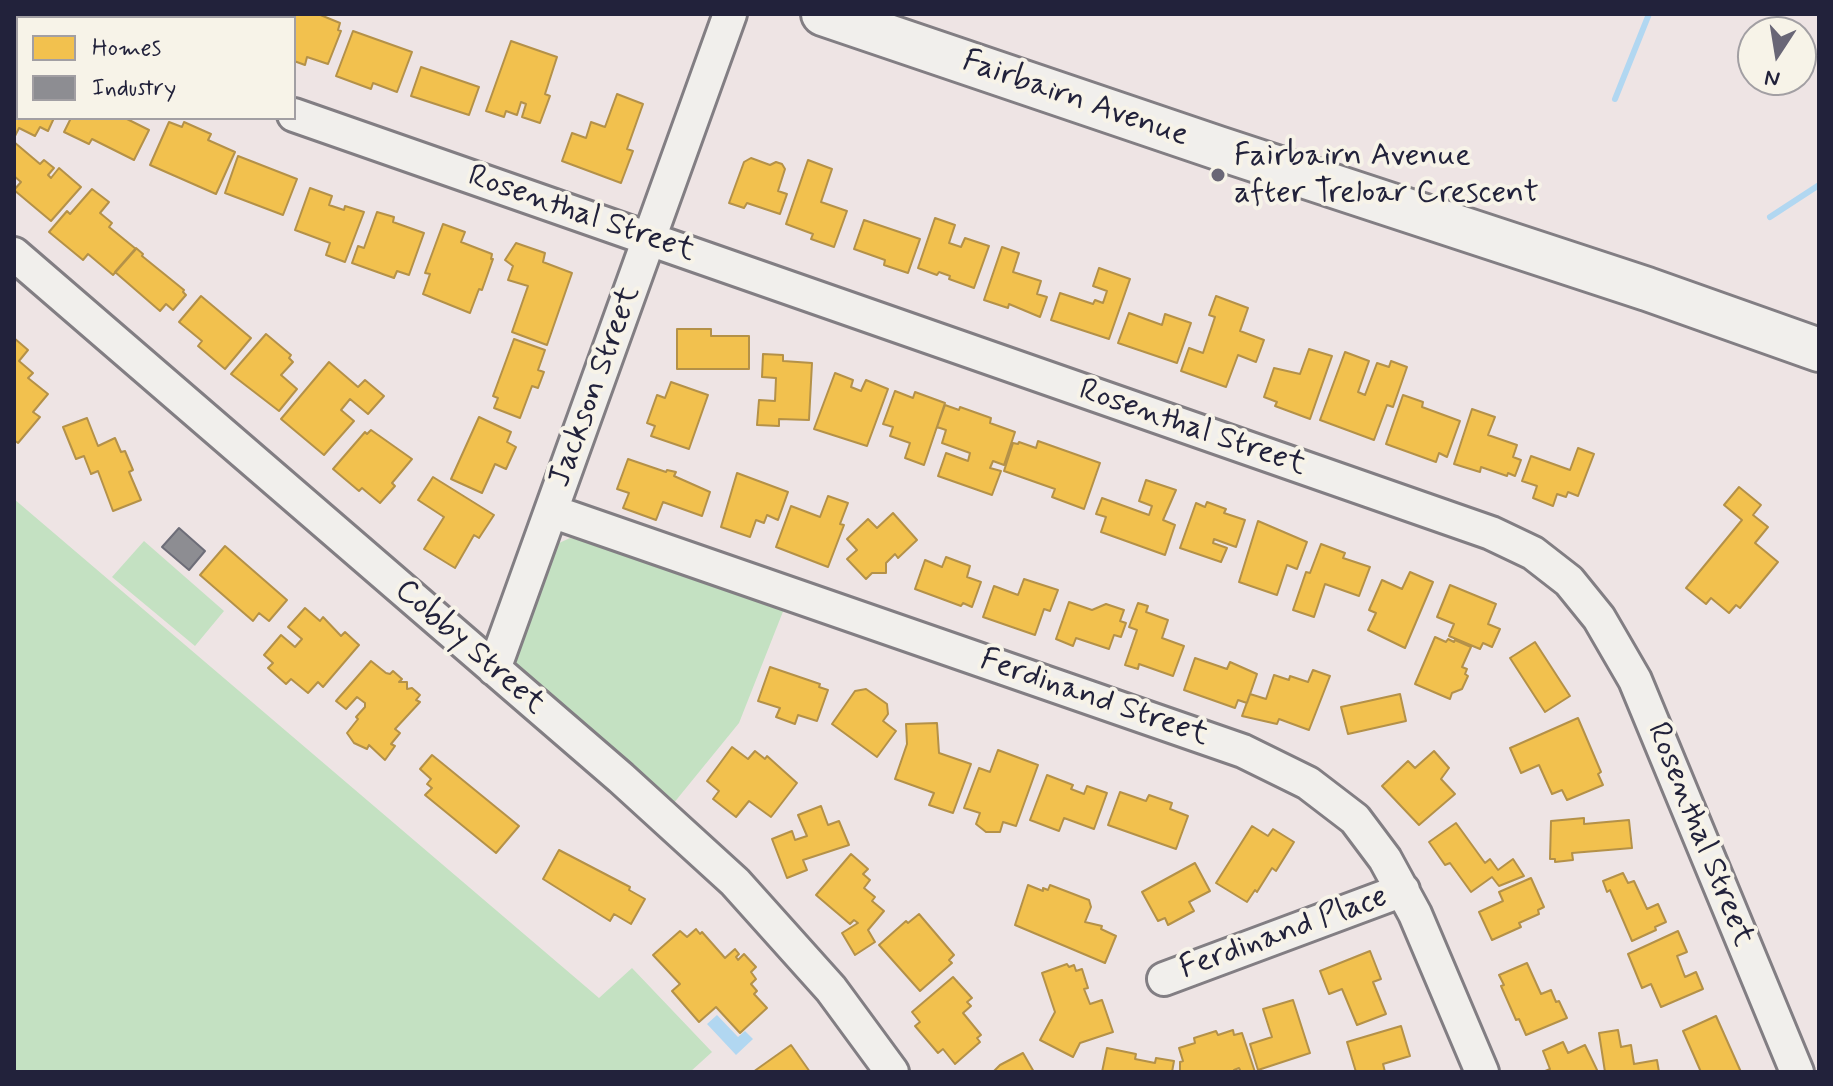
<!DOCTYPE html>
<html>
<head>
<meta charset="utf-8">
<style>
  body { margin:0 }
  #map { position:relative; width:1833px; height:1086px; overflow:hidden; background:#eee4e4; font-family:Mynerve,sans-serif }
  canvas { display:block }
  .frame { position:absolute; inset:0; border:16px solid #22223b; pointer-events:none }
  .legend { position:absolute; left:16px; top:16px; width:280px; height:104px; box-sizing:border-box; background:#f7f3e8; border:2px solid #a29fa3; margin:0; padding:10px 14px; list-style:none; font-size:24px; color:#22223b }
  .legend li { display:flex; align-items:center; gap:16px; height:40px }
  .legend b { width:40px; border:2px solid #a29fa3 }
  .north { position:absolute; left:1737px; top:16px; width:80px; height:80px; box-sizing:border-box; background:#f7f3e8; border:2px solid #a29fa3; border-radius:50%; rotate:192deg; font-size:22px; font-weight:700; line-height:32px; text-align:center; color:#22223b }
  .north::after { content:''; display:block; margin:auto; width:28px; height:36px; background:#696676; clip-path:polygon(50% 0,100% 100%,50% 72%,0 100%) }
</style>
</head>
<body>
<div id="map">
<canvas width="1833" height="1086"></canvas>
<div class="frame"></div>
<ul class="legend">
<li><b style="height:22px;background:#f2c14e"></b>Homes</li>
<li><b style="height:22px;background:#8d8d92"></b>Industry</li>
</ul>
<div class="north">N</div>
</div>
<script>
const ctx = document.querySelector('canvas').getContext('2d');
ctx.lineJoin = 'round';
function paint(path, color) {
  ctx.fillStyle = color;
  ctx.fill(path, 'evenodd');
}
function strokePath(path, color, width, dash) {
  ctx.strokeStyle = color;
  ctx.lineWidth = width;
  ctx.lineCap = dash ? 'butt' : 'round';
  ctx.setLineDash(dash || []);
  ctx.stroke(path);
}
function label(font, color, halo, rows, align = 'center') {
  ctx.font = font + ' Mynerve,sans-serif';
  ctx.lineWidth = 8;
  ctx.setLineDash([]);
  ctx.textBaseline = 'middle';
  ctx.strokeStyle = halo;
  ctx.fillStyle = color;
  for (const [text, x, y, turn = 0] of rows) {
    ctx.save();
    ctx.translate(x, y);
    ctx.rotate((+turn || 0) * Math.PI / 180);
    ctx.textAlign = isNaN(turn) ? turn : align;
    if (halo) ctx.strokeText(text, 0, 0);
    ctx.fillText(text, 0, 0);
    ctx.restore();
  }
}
paint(new Path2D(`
  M14,499L599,998L632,968L712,1052L690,1072H14Z
  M570,538L592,542L784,609L739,723L673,804L515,667L513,661L551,552L557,544Z
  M144,541L224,611L195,646L112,577Z`), '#c4e1c2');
paint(new Path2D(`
  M717,1015L738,1037L745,1031L753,1039L736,1055L707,1024Z`), '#b1d7f1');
const homes = new Path2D(`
  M204,14H267L265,18H203Z
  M279,14H318L340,23L338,30L341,31L328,64L307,57L305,65L294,61V18H277Z
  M353,31L412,52L397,92L373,83L371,89L336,76Z
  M511,41L557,57L545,94L550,96L540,123L522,117L526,104L521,102L517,115L506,111L504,117L486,111Z
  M14,60L18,62V118H54L48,131L40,127L35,136L19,128L14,138Z
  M421,67L479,87L469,115L411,96Z
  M617,94L643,104L627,149L633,151L621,183L562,161L572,133L586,138L591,122L605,127Z
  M71,118H125L149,130L134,160L92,139L89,144L64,132Z
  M169,122L182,127L184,122L211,134L208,140L235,152L216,194L150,165Z
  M14,142L40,164L44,160L54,168L48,175L51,178L59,168L81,187L51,221L14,190L21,182L14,176Z
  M238,156L297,179L283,215L225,193Z
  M751,158L770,165L776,162L782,164L785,169L778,191L787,194L780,214L747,203L744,208L729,203L744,162Z
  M808,160L832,169L821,202L847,211L834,247L811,239L813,234L786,224Z
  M310,188L332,196L329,205L344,210L345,206L364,212L345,262L326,255L330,243L295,230Z
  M92,189L109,202L100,213L112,223L109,227L136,249L113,275L88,254L83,260L49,232L67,211L70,214Z
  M377,212L394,217L393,222L424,233L409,275L397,271L394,278L352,263L358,246L364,248Z
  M935,218L955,225L949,243L961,247L965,238L989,246L974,288L949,279L950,276L939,272L937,275L918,268Z
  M864,220L920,239L908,273L884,265L885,260L854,249Z
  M443,224L465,232L461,242L492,254L491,259H493L482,290L479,289L470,313L423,294L430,274L425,273Z
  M516,243L545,253L543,262L572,273L547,345L512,332L528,286L508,280L513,266L505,260Z
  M1002,247L1019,253L1013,272L1041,281L1037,294L1047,297L1040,317L1009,304L1008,308L984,300Z
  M136,248L143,254L142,256L184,290L183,292L186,295L173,310L166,304L160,311L115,272Z
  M1099,268L1130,279L1109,339L1051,320L1060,293L1093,304L1095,300L1103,303L1107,291L1093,286Z
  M201,296L251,338L225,369L198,346L202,341L179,322Z
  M1216,296L1248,308L1240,331L1264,340L1256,362L1238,355L1226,387L1181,371L1189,348L1203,353L1215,317L1209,315Z
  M1129,313L1162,325L1165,314L1191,323L1177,363L1118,343Z
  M677,329H711V336H749V369H677Z
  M266,334L291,355L289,358L293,362L281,375L297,389L279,411L231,374Z
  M14,338L28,350L19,361L33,373L28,378L48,394L33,412L40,417L18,443L14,440Z
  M514,339L545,350L538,370L544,372L538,388L532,386L520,418L494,408L498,398L493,396Z
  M1309,349L1332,356L1310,419L1275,406L1277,402L1264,397L1274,368L1300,374Z
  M1345,352L1369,361L1358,392L1365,395L1377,363L1389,367L1391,361L1407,367L1393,407L1387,405L1374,440L1320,420Z
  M763,354L783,355V361L812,363L809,420L779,419V426L757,425L759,400L775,401L776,378L762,377Z
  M329,362L358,387L365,380L384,396L368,414L350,399L341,410L354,421L324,455L281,419Z
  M835,373L853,380L851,387L861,391L866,380L888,389L867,446L814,429Z
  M671,382L708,395L689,449L651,436L655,426L647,423L657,395L665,398Z
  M895,391L913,398L915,392L945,403L924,465L905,458L910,443L890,436L893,427L883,424Z
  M1403,395L1423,402L1422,407L1460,421L1447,457L1439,453L1436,462L1386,444Z
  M945,405L959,410L960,407L991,418L990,423L1015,432L1004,465L993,461L990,468L1001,471L992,495L938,476L946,453L968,461L970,453L942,443L946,430L937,427Z
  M1472,409L1495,417L1488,435L1517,445L1513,457L1521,460L1515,476L1508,473L1507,476L1481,467L1480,472L1454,464Z
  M479,417L511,432L507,442L516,447L506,469L495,464L482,493L451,479Z
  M87,418L98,446L115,438L121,452L125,451L133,470L129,472L141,500L113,511L98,471L91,474L84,456L76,459L63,427Z
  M371,430L412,459L392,483L395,486L380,503L362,488L359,491L333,469L365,432L367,434Z
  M1038,441L1100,463L1084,509L1052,497L1055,489L1004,471L1013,443L1018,444L1019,442L1036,448Z
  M1578,448L1594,454L1578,496L1568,492L1566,497L1557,494L1553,506L1533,498L1537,486L1522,481L1531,456L1570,470Z
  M628,459L666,472L667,470L676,472L674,476L710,492L702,516L663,502L656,520L623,508L629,493L617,489Z
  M737,473L788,492L778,520L767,515L764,523L756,520L750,537L721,527Z
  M433,477L494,515L479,538L474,535L455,568L424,549L444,517L418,500Z
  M1146,480L1176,490L1163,520L1175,525L1165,555L1101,532L1106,517L1096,514L1102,498L1149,515L1152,506L1139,501Z
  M1739,487L1761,505L1753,515L1768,527L1755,543L1778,562L1740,608L1736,605L1729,613L1711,598L1706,604L1686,588L1742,520L1724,505Z
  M828,496L848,503L840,524L844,525L828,567L776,547L791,506L820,517Z
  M1207,502L1226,509L1224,513L1245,520L1236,547L1214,539L1213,543L1227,548L1221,562L1180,548L1196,503L1205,507Z
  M893,513L917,540L898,558L895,554L886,563V573H872L866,579L847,559L857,550L847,539L868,519L877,528Z
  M1258,521L1307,542L1297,569L1287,565L1277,595L1239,582Z
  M1321,544L1345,553L1343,558L1370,567L1359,596L1325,584L1314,617L1293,610L1306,572L1310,573Z
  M225,546L287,600L269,621L259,613L253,621L200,575Z
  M946,557L970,566L967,577L981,582L972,607L963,603L961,606L915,589L925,560L942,567Z
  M1410,572L1433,582L1405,648L1368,630L1376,613L1369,610L1382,580L1402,589Z
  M1024,579L1058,590L1050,611L1044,609L1035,635L983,617L994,586L1018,595Z
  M1450,585L1496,604L1488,624L1500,629L1492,647L1483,643L1480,649L1449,636L1454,624L1437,617Z
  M1069,602L1092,610L1106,604L1124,610L1120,621L1126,623L1121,637L1114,635L1109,649L1076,638L1073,646L1056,639Z
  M1138,603L1148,606L1146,612L1168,620L1162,638L1184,646L1173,676L1139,664L1138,669L1125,665L1137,630L1129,627Z
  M305,608L320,621L323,617L341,636L345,632L359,645L323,687L318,682L308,693L291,679L286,684L268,668L273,663L264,655L281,635L295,647L302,639L288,627Z
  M1435,637L1446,642L1448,639L1454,642L1455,640L1471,647L1462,667L1467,669L1465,674L1468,676L1462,689L1452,693L1450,699L1415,684Z
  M1535,642L1570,696L1545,712L1510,658Z
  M1195,658L1227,669L1230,662L1257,674L1247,703L1238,700L1235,708L1184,690Z
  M371,661L386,673L390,674L393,671L402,679L399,682H407V689L412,688L420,695L416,700L420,702L395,729L400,733L391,744L395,746L385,760L369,745L367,749L354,743L347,733L358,719L356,717L365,707V703L357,697L346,709L336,701Z
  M770,667L820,684L819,687L828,690L817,721L798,715L795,724L776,717L780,708L758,701Z
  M1313,670L1330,676L1309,730L1279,719L1277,724L1242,716L1250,694L1266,699L1274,675L1289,680L1290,676L1308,682Z
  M866,689L887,704L888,714L883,721L896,731L877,757L832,724L855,691Z
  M1400,694L1406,721L1348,734L1341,707Z
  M1578,718L1601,772L1598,774L1603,785L1567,800L1562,790L1552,794L1539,765L1521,773L1510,748Z
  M937,723L939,753L971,764L953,813L929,805L934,793L895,779L907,744L906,724Z
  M732,747L748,759L755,751L765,759L767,756L797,783L771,817L749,801L736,817L713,799L719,791L707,781Z
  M998,750L1038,765L1016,826L1003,822L1000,832H986L976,824L980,813L964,808L979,768L990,772Z
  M1434,751L1449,768L1441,779L1455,794L1419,825L1382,786L1408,761L1415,768Z
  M432,755L519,826L496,853L425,795L432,788L427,784L431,779L420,769Z
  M1047,775L1073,785L1071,789L1084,794L1087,786L1107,793L1094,829L1064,818L1059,831L1030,820Z
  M1120,792L1146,801L1149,795L1172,803L1170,809L1188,816L1176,849L1108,825Z
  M821,806L828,825L839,821L849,845L803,860L807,870L787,878L772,839L792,831L795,840L807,836L798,815Z
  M1584,818V824L1629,820L1632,848L1572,853L1573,860L1555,862V859H1550L1551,821Z
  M1456,823L1485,863L1490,859L1498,870L1513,859L1524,876L1499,886L1492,877L1471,892L1450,863L1445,865L1429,842Z
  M1252,826L1268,836L1273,829L1294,842L1276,871L1272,868L1257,892L1255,890L1247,902L1216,883Z
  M559,850L630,887L629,890L645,899L631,924L614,914L610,921L543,879Z
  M851,854L868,869L863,874L870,880L864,888L875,897L872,901L884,911L868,930L875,942L855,955L842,933L858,923L854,920L850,924L816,895Z
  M1195,863L1210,891L1189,902L1194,911L1168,925L1165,918L1158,921L1142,892Z
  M1623,873L1628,883L1634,881L1647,909L1658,904L1666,922L1655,927L1656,930L1632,941L1610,890L1607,892L1603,881Z
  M1531,878L1544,907L1538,910L1539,914L1519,923L1521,927L1492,940L1479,912L1503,901L1499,892Z
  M1028,885L1043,891V888L1048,890L1050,885L1089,900L1091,907L1085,922L1102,926L1101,929L1116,936L1105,963L1015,925Z
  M919,914L954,955L949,960L952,963L920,991L879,945L906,921L908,923Z
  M696,929L700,934L702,932L725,958L735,949L739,954L736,957L738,960L744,954L756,967L751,972L756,979L751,984L757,991L754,994L767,1008L740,1033L716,1007L699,1022L672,991L680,984L653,955L680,931L687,937Z
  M1678,931L1687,952L1677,956L1685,977L1696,972L1703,989L1661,1007L1651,984L1642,988L1628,954Z
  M1370,951L1381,979L1373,982L1386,1014L1357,1025L1342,989L1329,994L1320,971Z
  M1527,963L1541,994L1551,990L1556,1002L1559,1001L1567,1018L1526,1035L1519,1019L1516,1020L1501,986L1504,985L1499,975Z
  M1067,964L1069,967L1074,965L1076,971L1082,969L1088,988L1084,989L1090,1004L1102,1000L1113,1032L1080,1043L1073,1057L1040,1040L1055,1012L1042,973Z
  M953,977L972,998L967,1002L971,1006L963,1013L981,1035L977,1038L980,1042L955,1064L943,1049L938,1053L915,1026L920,1022L912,1012Z
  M1293,1000L1310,1053L1258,1070L1250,1044L1272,1037L1263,1009Z
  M1716,1016L1741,1072H1701L1683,1031Z
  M1401,1026L1410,1056L1383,1064L1385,1072H1356L1347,1042Z
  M1233,1030L1234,1035L1242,1033L1255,1072H1241L1239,1068L1234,1070L1235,1072H1180V1062L1183,1061L1179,1048L1195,1043L1194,1038L1216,1031L1218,1035Z
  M1618,1030L1621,1047L1631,1045L1634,1064L1657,1060L1659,1072H1605L1599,1033Z
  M1563,1042L1568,1053L1585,1045L1598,1072H1543L1550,1069L1543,1051Z
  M791,1045L810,1072H753Z
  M1107,1048L1136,1054L1135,1059L1155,1063L1156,1058L1174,1061L1172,1072H1102Z
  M1023,1053L1034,1072H993L1000,1065Z`);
paint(homes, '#f2c14e');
strokePath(homes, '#b49148', 2);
const industry = new Path2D(`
  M179,528L205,551L189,570L162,547Z`);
paint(industry, '#8d8d92');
strokePath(industry, '#6d6d78', 2);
strokePath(new Path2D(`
  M1615,99L1649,14
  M1770,217L1819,185`), '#b1d7f1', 6);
const minor = new Path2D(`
  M68,14L74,18
  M294,115L1491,533L1533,553L1569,581L1599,618L1635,680L1797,1072
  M14,254L621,778L735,882L831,989L892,1072
  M551,511L1243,751L1308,783L1355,819L1385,859L1415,914L1482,1072
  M494,669L730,14
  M1164,979L1403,890`);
const major = new Path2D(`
  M823,14L1218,148L1647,289L1819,350`);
strokePath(minor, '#827e83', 38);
strokePath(major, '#827e83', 48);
strokePath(minor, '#f1efec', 32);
strokePath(major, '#f1efec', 42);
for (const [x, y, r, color] of [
  [1218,175,8,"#696676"]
]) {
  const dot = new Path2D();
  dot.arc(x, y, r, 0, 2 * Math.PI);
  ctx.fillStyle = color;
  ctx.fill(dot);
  strokePath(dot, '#f7f3e8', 3);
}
label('32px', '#22223b', '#f7f3e8', [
  ["Fairbairn Avenue",1075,100,19],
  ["Rosenthal Street",581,215,19],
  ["Jackson Street",596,387,-70],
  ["Rosenthal Street",1192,429,19],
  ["Cobby Street",469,648,41],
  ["Ferdinand Street",1094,699,19],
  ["Rosenthal Street",1699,835,68],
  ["Ferdinand Place",1284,934,-20]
]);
label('32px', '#22223b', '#f7f3e8', [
  ["Fairbairn Avenue",1234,157],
  ["after Treloar Crescent",1234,194]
], 'left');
</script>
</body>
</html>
